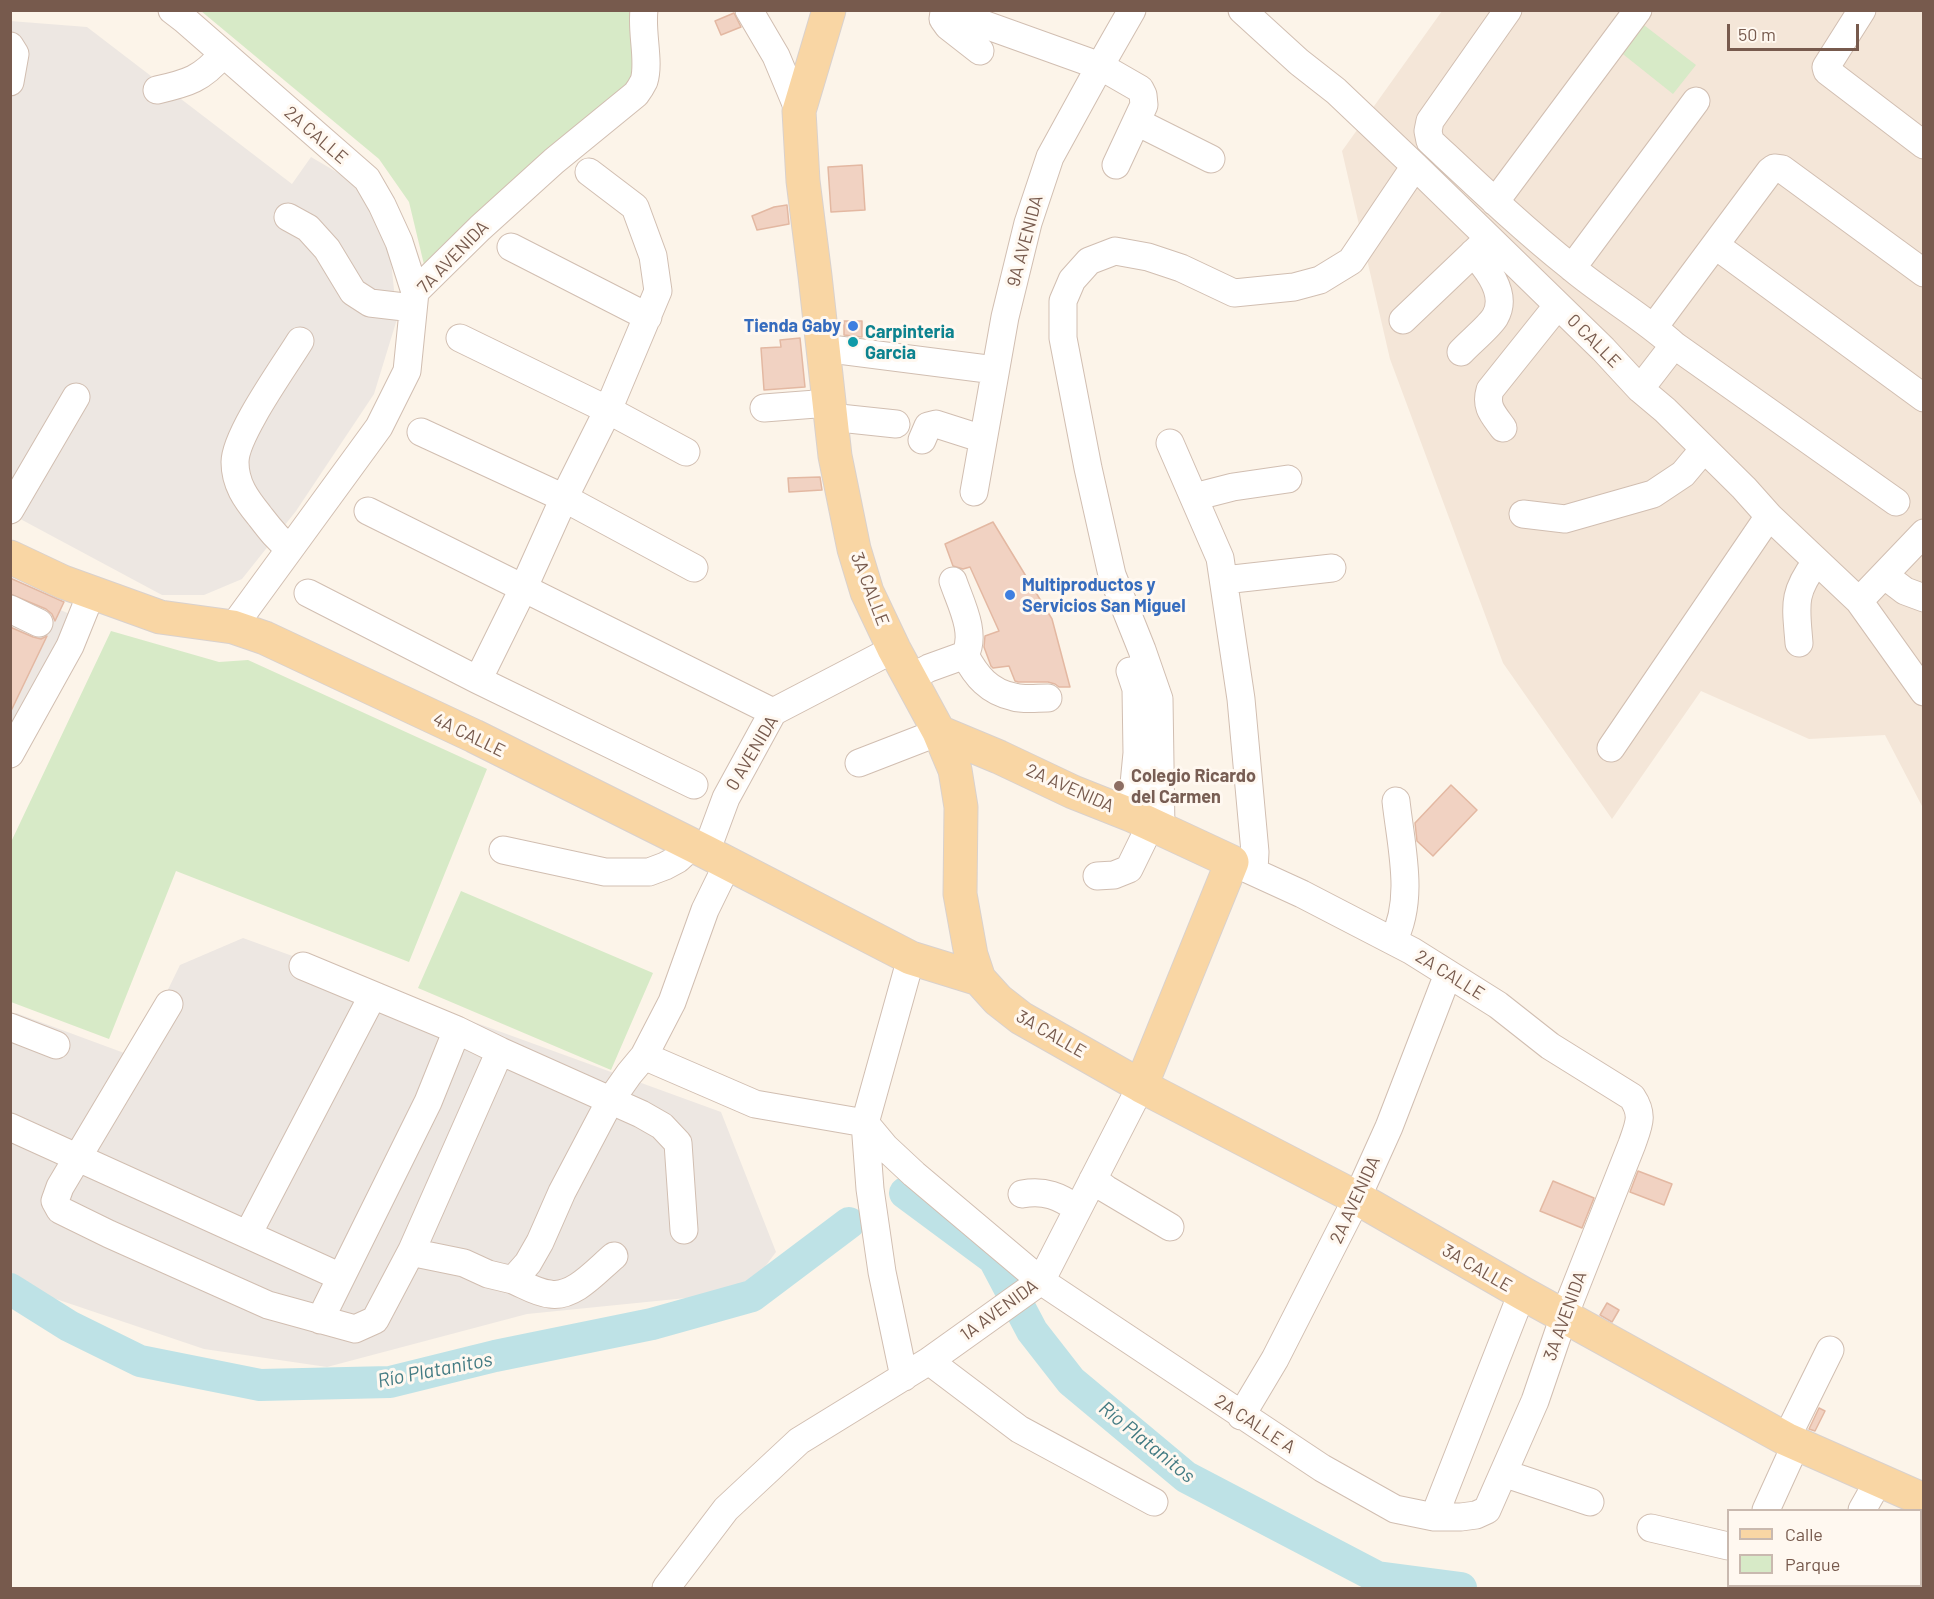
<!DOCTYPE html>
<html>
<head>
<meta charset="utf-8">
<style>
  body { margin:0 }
  #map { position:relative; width:1934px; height:1599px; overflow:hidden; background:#fcf4e9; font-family:Barlow,sans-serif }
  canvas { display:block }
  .frame { position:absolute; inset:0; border:12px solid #775a4d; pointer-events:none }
  .legend { position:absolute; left:1727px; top:1509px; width:195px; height:78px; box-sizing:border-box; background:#fff8f0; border:2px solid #c9b9af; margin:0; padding:8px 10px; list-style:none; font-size:18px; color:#775a4d }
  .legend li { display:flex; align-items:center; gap:12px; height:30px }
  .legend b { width:30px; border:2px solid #c9b9af }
  .scale { position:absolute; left:1727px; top:24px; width:132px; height:27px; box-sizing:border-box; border:3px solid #775a4d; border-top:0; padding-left:8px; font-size:18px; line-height:21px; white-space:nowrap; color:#775a4d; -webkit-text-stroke:4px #fff8f0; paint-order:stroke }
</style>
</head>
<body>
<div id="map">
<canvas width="1934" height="1599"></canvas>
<div class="frame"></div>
<ul class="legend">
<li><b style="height:8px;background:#f9d6a4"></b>Calle</li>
<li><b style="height:16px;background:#d7eac7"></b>Parque</li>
</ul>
<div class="scale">50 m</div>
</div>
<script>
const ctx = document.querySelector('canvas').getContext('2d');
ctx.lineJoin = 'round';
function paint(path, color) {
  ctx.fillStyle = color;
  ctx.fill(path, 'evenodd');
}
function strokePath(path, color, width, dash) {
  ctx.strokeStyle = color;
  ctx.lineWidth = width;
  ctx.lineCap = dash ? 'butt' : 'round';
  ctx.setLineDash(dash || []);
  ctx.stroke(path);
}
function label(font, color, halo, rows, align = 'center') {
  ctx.font = font + ' Barlow,sans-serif';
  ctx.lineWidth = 6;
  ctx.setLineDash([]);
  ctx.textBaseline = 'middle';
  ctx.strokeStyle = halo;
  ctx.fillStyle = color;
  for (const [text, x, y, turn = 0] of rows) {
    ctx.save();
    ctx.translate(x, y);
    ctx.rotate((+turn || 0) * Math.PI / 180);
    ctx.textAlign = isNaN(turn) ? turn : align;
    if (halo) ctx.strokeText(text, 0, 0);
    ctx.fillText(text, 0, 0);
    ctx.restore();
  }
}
paint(new Path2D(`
  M1442,11H1923V808L1885,735L1809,739L1701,691L1612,819L1503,663L1390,359L1342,151Z`), '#f4e6d8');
paint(new Path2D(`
  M10,21L87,27L292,184L311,157L352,181L389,241L397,319L374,394L296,511L242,579L204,595H162L11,514Z
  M11,588L83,620L11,767Z
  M243,938L721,1112L776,1252L746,1292L527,1314L327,1367L204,1349L53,1298L11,1280L10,1023L16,1013L135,1057L180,965Z`), '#ede7e2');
paint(new Path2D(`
  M201,11H639L637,85L427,277L409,202L379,159Z
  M1636,19L1696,65L1673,94L1614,47Z
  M111,631L219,662L248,660L487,769L409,962L176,871L109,1039L11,1002V842Z
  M461,891L653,973L611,1070L418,988Z`), '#d7eac7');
strokePath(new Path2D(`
  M905,1193L994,1259L1032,1331L1071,1381L1186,1477L1377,1577L1461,1588
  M10,1289L69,1326L140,1361L260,1385L390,1382L495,1356L652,1324L752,1296L849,1223`), '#bee2e6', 32);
const building = new Path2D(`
  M734,13L741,27L721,35L715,21Z
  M862,165L865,210L831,212L828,167Z
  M787,205L789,224L757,230L752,216L774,207Z
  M844,321H862V337L844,335Z
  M800,338L805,387L764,390L761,348L781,347L780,340Z
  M820,477L822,490L789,492L788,478Z
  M993,522L1052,619L1070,687H1059L1055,684L1048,682H1018L1015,681L1009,666L993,668L991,666L984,647L985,636L999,631L970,567L963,569L953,566L945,544Z
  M10,578L64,602L55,621L52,614L46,609L10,594Z
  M10,627L33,637L41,639L47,636L10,713Z
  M1451,785L1477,810L1433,856L1417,841L1415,823Z
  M1638,1171L1672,1184L1664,1205L1630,1192Z
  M1553,1181L1594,1198L1582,1228L1540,1211Z
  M1607,1303L1619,1310L1612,1322L1600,1315Z
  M1819,1408L1825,1411L1815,1431L1809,1429Z`);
paint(building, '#f1d2c2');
strokePath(building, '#e3b8a2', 1.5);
const minor = new Path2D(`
  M172,10L185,20L367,179L382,205L399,242L415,292
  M749,10L776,56L799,111
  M944,10L1100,66L1140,89L1143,95L1144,105L1116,165
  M1242,10L1299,62L1336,91L1415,166L1603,349L1640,389L1665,410L1744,488L1769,516L1859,601L1924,692
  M1508,10L1430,121L1428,131L1430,141C1476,184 1522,228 1571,267C1604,295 1642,316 1674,345L1896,502
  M1862,10L1826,67L1827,71L1924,145
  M944,12L943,19L948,26L980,51
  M10,46L15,54L10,82
  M157,90C188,83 202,79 223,54
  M1137,122L1211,159
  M1495,202L1638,10
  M288,217L308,228L327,249L353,292L370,303L413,308
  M1715,245L1924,398
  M511,247L648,317
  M1572,268L1696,101
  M1403,320L1486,241
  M1654,327L1770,171L1774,168L1782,169L1924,273
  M460,338L608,410L686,452
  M823,348L995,370
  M1461,352C1470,342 1489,327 1495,317C1508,295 1488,269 1473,253
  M1640,389L1674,345
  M764,408L829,403
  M830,417L896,424
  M1503,428C1493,414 1485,407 1490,390L1558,305
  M421,432L564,498L694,568
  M922,440L928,426L936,424L983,439
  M1170,443L1220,558L1241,699L1255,852L1254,871
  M974,492L1005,317L1028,223L1050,157L1100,66L1132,10
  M1194,497L1233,487L1288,479
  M10,510L76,397
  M368,511L773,712
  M1523,514L1565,519L1653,494L1683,474L1704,449
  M290,549C277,539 269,528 259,515C246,499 235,484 235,462C235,435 284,367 300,341
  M1884,575L1905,591L1924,598
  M1224,580L1332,568
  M308,593L478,680L694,785
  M1859,601L1924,533
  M10,609L39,623
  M233,627L379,427L407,371L415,292L480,228L554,161L636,94C639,90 642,85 644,81C650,62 641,32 644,10
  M1799,643C1796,605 1792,594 1816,562
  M965,655C976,676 989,692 1014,697C1024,700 1037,698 1048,698
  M1130,671L1136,689L1137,753L1131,815
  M910,678L929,668L965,655C977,633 960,602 953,581
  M478,680L524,587L564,498L608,410L658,291L653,256L635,207L589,172
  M1611,748L1769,516
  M10,754L70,646L91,594
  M859,763L939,732
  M1161,829L1159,699L1142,650L1112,575L1088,468L1063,338V301L1072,280L1089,261L1115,251L1148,257L1181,268L1234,293L1294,287L1320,280L1351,261L1415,166
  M503,850L605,872H649L665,866L678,859L693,845
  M706,852L726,798L773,712L894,649
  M1097,876L1114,875L1129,869L1151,824
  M1393,941C1415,899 1401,847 1396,801
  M303,966L457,1030L500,1051L641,1114L662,1126L678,1143L684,1230
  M169,1004L60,1187L55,1201L60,1210L109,1234L268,1305L355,1329L375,1320L412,1250L420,1254L464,1263L488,1274L513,1280L528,1263L540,1242L562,1192L610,1101L629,1074L644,1056L672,1002L705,910L728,863
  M10,1027L56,1045
  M644,1056L755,1104L865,1123L885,1147L914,1174L1041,1281L1322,1468L1395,1509L1434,1517H1461L1476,1515L1487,1510L1535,1401L1564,1316L1632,1144C1639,1124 1644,1115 1632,1097L1550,1046L1498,1005L1412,951L1302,894L1232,862
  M10,1127L341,1277
  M1093,1179L1106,1189L1170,1227
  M1022,1194C1045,1190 1059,1196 1078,1209
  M248,1234L373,995
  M412,1250L500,1051
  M513,1280C525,1285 537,1293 550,1294C574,1298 597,1270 614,1256
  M320,1320L428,1102L457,1030
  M929,1361L1019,1429L1154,1502
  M904,1377L882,1272L870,1189L865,1123L911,958
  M1241,1416L1275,1359L1357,1198L1389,1127L1448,974
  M1786,1439L1830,1350
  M1504,1472L1515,1477L1590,1502
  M1766,1510L1796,1444
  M1862,1510L1879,1480
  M1434,1517L1522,1293
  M1651,1528L1728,1546
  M666,1588L726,1509L799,1441L929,1361L1041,1281L1141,1086`);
const major = new Path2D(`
  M829,10L799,111L803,181L815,276L835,456L854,549L867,592L894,649L939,732L955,770L961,807L960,894L971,955L979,979L998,1000L1021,1018L1141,1086L1357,1198L1522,1293L1786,1439L1924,1500
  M10,557L63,582L160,617L233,627L265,638L474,736L706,852L911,958L979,979
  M939,732L999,757L1073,792L1131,815L1232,862L1141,1086`);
strokePath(minor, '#d1beb1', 29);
strokePath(major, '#d9d1cd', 35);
strokePath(minor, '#fff', 27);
strokePath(major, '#f9d6a4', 33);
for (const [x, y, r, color] of [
  [853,326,6,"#3f7fe0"],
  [853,342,6,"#0f9aa8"],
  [1010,595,6,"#3f7fe0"],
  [1119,786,6,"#8d6e63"]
]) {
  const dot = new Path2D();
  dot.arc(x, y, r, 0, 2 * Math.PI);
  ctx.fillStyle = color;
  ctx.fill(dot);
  strokePath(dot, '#fff8f0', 2);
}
label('18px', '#775a4d', '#fff8f0', [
  ["2A CALLE",316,135,41],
  ["9A AVENIDA",1025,241,-75],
  ["7A AVENIDA",453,257,-46],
  ["0 CALLE",1594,341,45],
  ["3A CALLE",870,589,69],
  ["4A CALLE",469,735,26],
  ["0 AVENIDA",752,753,-59],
  ["2A AVENIDA",1070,788,24],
  ["2A CALLE",1450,975,32],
  ["3A CALLE",1051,1034,30],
  ["2A AVENIDA",1355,1200,-65],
  ["3A CALLE",1477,1268,30],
  ["1A AVENIDA",999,1310,-36],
  ["3A AVENIDA",1565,1316,-70],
  ["2A CALLE A",1255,1424,33]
]);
label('bold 18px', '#366cbe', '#fff8f0', [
  ["Tienda Gaby",841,326],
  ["Multiproductos y",1022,585,"left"],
  ["Servicios San Miguel",1022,606,"left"]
], 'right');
label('bold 18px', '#0d838f', '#fff8f0', [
  ["Carpinteria",865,332],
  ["Garcia",865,353]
], 'left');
label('bold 18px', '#785e54', '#fff8f0', [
  ["Colegio Ricardo",1131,776],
  ["del Carmen",1131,797]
], 'left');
label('italic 20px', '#437b83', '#fff8f0', [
  ["Río Platanitos",435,1370,-11],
  ["Río Platanitos",1147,1442,39]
]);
</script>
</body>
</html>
